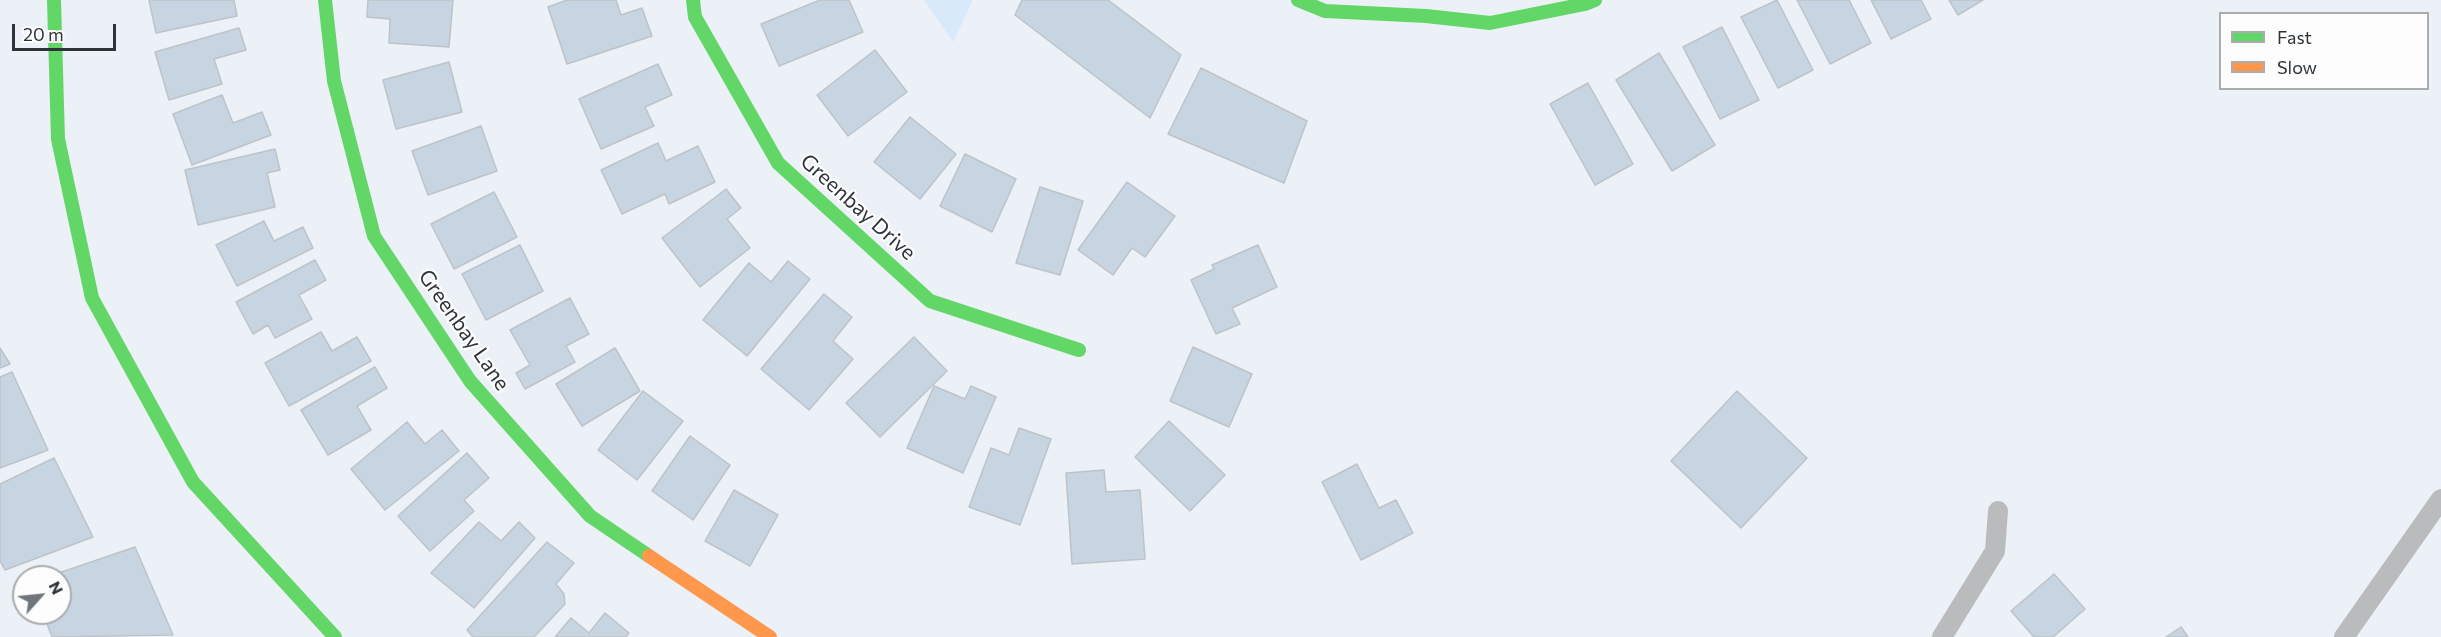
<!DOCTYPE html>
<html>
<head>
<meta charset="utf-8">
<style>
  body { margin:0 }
  #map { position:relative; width:2441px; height:637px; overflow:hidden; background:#ebf1f7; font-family:Commissioner,sans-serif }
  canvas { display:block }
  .legend { position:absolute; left:2219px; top:12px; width:210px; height:78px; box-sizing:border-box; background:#fdfdfd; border:2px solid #aaacae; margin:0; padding:8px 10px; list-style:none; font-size:18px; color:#2e3338 }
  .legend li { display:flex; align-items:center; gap:12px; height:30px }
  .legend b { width:30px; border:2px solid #aaacae }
  .north { position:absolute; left:12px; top:565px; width:60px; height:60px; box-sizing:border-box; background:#fdfdfd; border:2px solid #aaacae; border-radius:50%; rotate:63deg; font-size:16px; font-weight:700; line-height:24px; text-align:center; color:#2e3338 }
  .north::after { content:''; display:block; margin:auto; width:21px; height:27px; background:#70767b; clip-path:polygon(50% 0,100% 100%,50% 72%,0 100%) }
  .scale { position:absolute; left:12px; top:24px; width:104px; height:27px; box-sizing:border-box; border:3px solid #2e3338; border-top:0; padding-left:8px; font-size:18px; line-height:21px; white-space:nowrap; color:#2e3338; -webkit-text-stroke:4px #fdfdfd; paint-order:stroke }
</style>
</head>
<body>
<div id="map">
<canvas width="2441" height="637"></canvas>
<ul class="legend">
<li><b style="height:8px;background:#63d668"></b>Fast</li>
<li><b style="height:8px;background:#ff974d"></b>Slow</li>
</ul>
<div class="north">N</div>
<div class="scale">20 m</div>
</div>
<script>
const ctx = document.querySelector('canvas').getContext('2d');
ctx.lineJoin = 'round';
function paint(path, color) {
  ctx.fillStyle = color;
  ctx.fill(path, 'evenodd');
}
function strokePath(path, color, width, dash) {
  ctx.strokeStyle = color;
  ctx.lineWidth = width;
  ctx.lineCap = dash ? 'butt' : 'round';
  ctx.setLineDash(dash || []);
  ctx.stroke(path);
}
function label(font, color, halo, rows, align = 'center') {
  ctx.font = font + ' Commissioner,sans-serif';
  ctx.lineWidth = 4.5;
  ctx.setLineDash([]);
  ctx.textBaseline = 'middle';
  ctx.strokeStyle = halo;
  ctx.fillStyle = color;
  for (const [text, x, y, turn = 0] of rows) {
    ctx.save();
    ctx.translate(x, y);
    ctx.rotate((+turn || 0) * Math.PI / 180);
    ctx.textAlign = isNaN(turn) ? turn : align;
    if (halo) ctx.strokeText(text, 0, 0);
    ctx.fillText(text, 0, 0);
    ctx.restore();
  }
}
paint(new Path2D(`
  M924,0H973L953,42Z`), '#d8e9fa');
const building = new Path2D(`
  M149,0H234L237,16L156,33Z
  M368,0H453L449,47L389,43L390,19L367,17Z
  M567,0H616L621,15L642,8L652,36L567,64L548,7Z
  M820,0H849L863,32L779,66L761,24Z
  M1022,0H1108L1181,55L1150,118L1015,15Z
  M1777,0L1813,70L1778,88L1741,17Z
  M1797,0H1849L1871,43L1830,64Z
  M1871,0H1921L1931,19L1891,39Z
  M1949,0H1983L1958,15Z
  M1722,27L1759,100L1720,119L1683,47Z
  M239,28L246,50L214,59L222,84L169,100L155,52Z
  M875,50L907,92L848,136L817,95Z
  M1659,53L1715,145L1672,171L1616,80Z
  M449,62L462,112L396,129L383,80Z
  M658,64L672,95L645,107L654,126L601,149L579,99Z
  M1201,68L1307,121L1284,183L1168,134Z
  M1588,83L1633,164L1595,185L1550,104Z
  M222,95L233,123L262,112L271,135L192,165L173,114Z
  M910,117L956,154L920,199L874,162Z
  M481,126L497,171L428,195L412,151Z
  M658,143L666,161L698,146L715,182L669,204L665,194L622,214L601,170Z
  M275,149L280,170L267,173L275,207L198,225L185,170Z
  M965,154L1016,179L992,232L940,206Z
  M1127,182L1175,216L1145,257L1132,248L1113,275L1078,250Z
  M1040,187L1083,201L1060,275L1016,263Z
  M726,189L741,208L727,219L750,248L700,287L662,238Z
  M494,192L517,237L454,269L431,224Z
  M264,221L274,241L303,227L313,248L237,286L216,245Z
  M520,245L543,291L486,320L462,274Z
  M1258,245L1277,287L1232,308L1240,324L1216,334L1191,280L1214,269L1212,265Z
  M315,260L326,280L299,295L312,319L275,338L268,325L253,334L236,302Z
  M788,261L810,279L747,356L703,320L749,263L771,282Z
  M824,294L852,317L833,341L853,359L809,410L761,369Z
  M570,298L589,334L566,346L575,362L525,389L516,373L530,365L510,330Z
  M321,332L332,351L357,337L371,361L289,406L265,363Z
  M914,337L947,371L880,437L846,403Z
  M1193,347L1252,374L1229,427L1170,401Z
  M0,348L10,364L0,368Z
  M615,348L640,391L582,426L556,384Z
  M375,367L387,388L357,406L371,430L328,455L301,410Z
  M12,372L48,450L0,468V377Z
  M934,386L965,399L971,386L996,397L963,473L907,448Z
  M643,391L683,421L637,480L598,450Z
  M1737,391L1807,458L1741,528L1671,461Z
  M1169,421L1225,475L1190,511L1135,457Z
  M407,422L425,444L442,430L459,451L385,510L351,469Z
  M1019,428L1051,439L1020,525L969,507L991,448L1009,455Z
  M690,436L730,465L693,520L652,491Z
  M467,453L489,478L464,500L474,511L430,551L398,516Z
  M54,458L93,537L5,570L0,561V484Z
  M1357,464L1379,508L1396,500L1413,533L1361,560L1322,482Z
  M1104,470L1106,492L1140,490L1145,559L1072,564L1066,473Z
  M734,490L778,515L750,566L705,541Z
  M479,522L501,541L519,522L535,538L474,608L431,573Z
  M547,542L574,563L556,584L564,594L565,604L534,637H473L467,630Z
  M135,547L173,635L52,637L43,613H60V577H47Z
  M2054,574L2085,609L2053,637H2034L2011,611Z
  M605,613L629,633L626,637H555L571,618L589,633Z
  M2181,627L2188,637H2166Z`);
paint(building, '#c7d4e2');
strokePath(building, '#bec3c8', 1.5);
strokePath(new Path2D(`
  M1942,637L1995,551L1998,511
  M2344,637L2441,499`), '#b9bbbd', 20);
strokePath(new Path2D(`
  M54,0L58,139L92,298L193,482L335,637
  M325,0L334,81L374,236L470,381L590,516L649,556
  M693,0L695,17L778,163L930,301L1079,350
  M1298,0L1325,11L1426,16L1490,23L1585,4L1595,0`), '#63d668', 14);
strokePath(new Path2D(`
  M649,556L770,637`), '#ff974d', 14);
label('21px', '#2e3338', '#fdfdfd', [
  ["Greenbay Drive",858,207,42],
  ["Greenbay Lane",464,330,55]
]);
</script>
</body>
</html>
